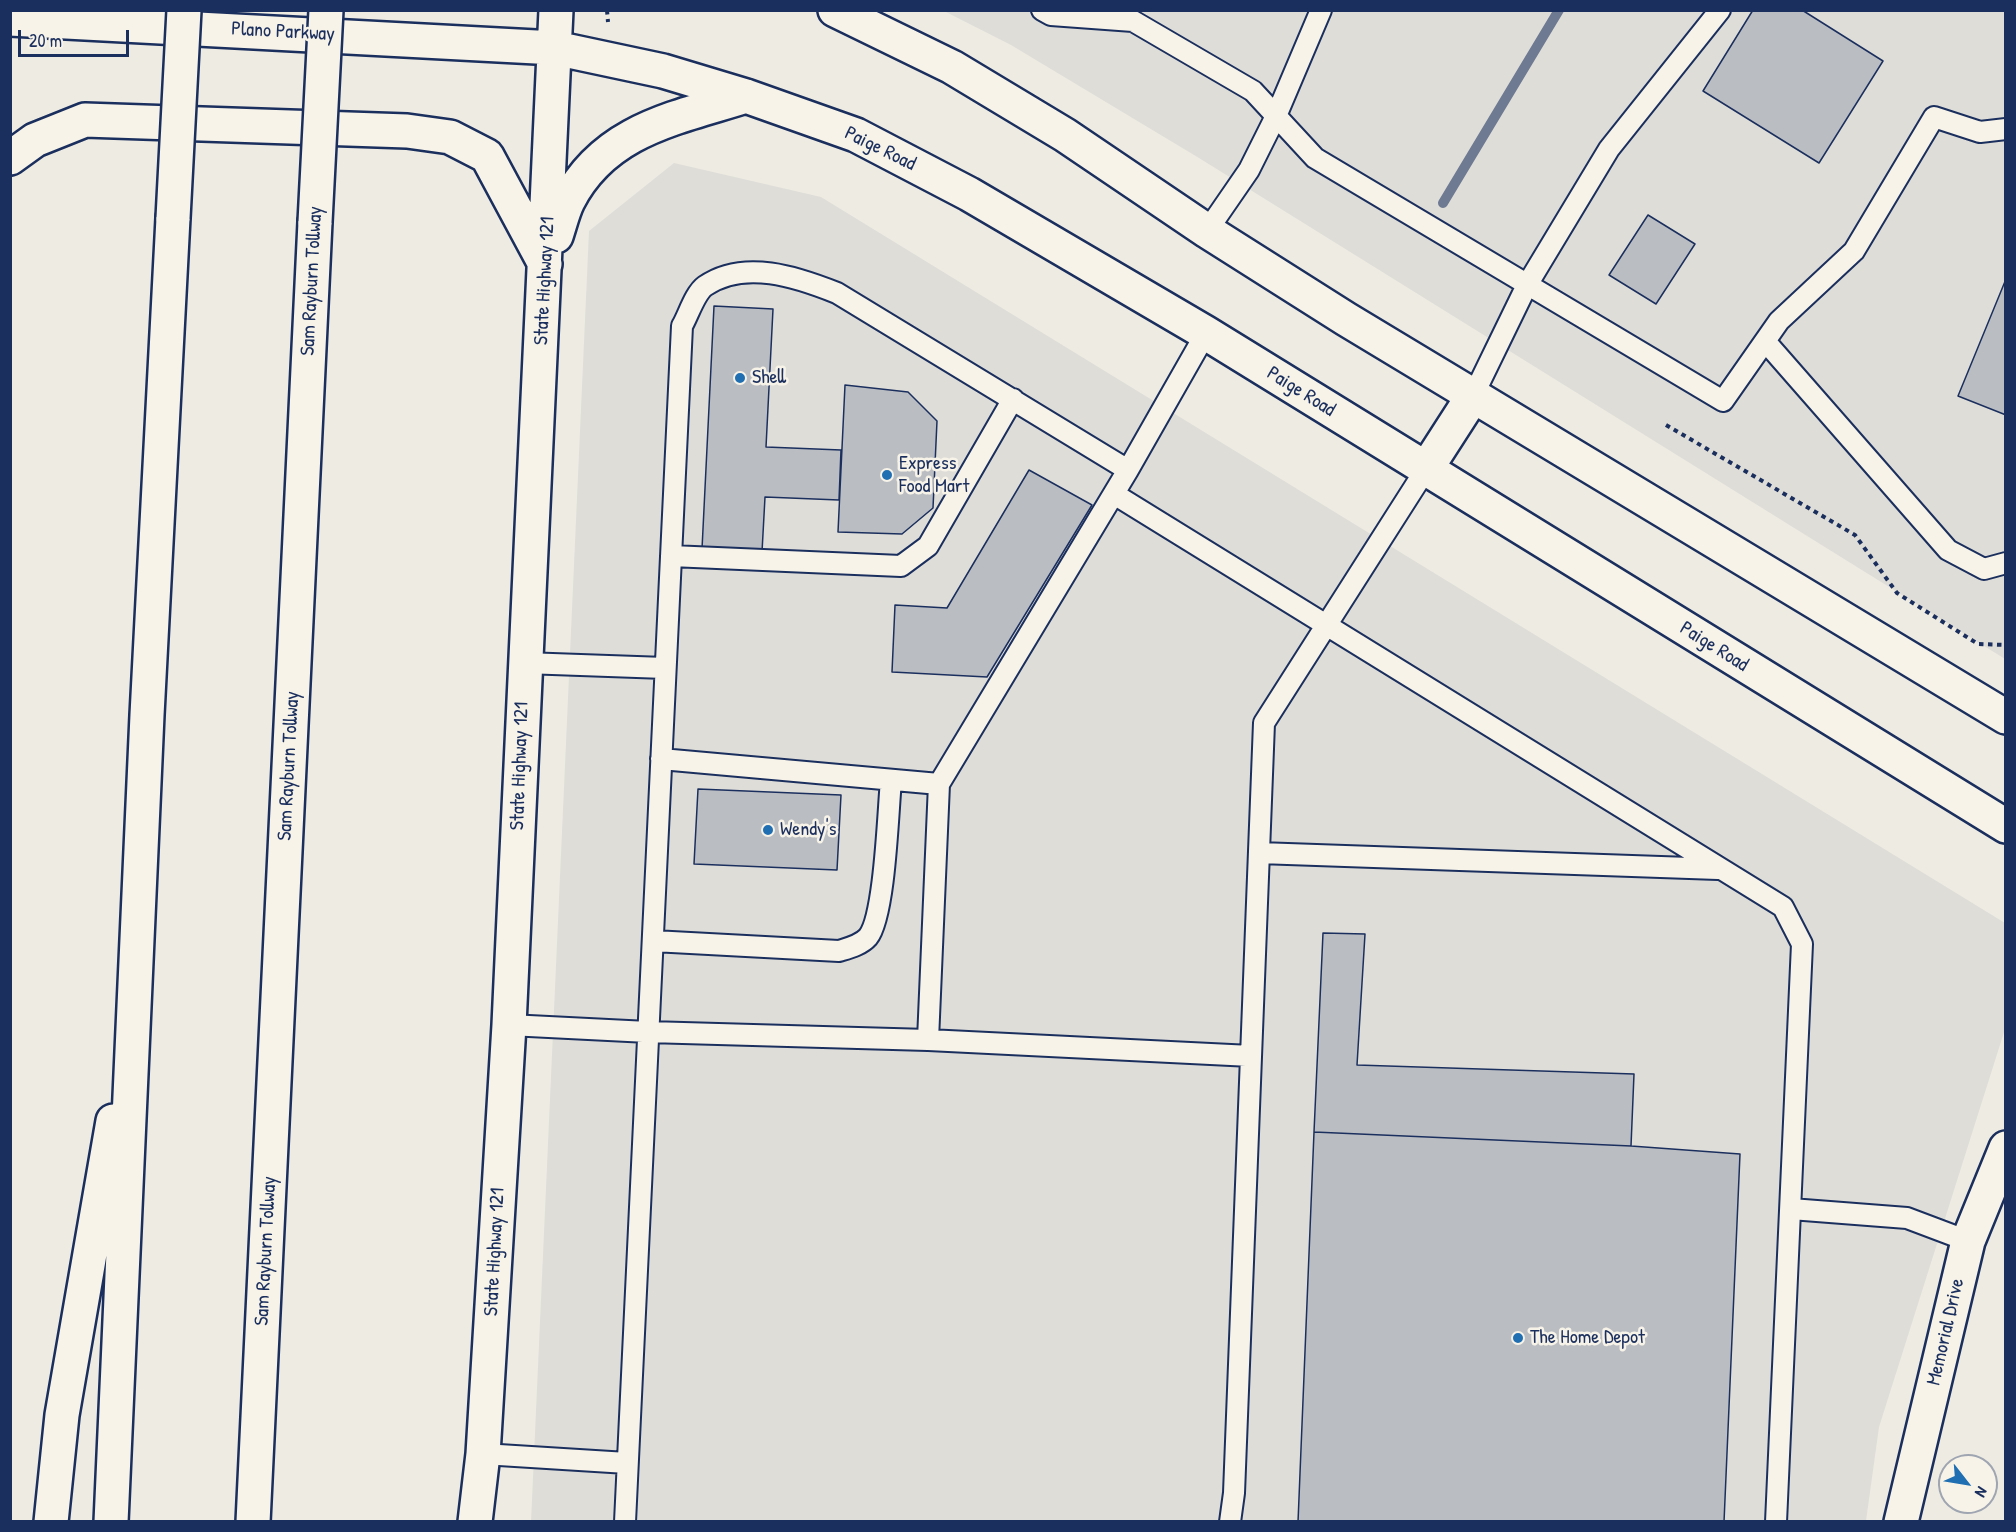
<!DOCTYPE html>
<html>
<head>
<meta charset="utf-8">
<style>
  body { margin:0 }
  #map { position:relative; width:2016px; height:1532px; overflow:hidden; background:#eeebe2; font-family:"Patrick Hand",sans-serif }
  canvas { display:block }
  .frame { position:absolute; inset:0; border:12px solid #1b2f5e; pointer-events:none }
  .north { position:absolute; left:1938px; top:1454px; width:60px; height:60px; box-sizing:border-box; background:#f7f3e8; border:2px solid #9fa5b1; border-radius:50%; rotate:121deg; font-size:16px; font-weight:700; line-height:24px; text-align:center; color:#1b2f5e }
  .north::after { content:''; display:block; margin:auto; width:21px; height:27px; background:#1f6fb2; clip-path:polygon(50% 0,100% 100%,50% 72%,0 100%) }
  .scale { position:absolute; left:18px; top:30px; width:111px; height:27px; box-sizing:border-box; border:3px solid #1b2f5e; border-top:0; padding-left:8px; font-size:18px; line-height:21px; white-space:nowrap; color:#1b2f5e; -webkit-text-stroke:4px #f7f3e8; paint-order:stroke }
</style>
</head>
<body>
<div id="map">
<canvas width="2016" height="1532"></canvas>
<div class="frame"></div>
<div class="north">N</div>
<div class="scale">20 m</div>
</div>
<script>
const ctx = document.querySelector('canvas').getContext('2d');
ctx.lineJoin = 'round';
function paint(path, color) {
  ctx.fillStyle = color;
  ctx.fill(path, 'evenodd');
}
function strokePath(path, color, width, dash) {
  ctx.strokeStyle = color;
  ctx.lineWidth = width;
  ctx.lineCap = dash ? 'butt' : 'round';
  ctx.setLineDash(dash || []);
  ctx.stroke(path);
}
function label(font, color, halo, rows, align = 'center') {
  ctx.font = font + ' "Patrick Hand",sans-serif';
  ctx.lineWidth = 5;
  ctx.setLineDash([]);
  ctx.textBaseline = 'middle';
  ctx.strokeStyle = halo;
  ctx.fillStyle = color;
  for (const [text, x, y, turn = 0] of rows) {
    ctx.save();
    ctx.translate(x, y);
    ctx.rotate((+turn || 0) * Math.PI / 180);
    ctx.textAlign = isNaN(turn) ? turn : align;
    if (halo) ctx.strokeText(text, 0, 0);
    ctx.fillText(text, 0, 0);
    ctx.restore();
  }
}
paint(new Path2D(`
  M944,11H2005V659L1199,158L1011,45Z
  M674,163L821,197L2005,923V1029L1879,1427L1866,1521L531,1522L589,231Z`), '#deddd8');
strokePath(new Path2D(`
  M1443,203L1559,10`), '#6e7992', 10);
const building = new Path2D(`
  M1753,10H1802L1883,61L1819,163L1703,91Z
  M1648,215L1695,244L1656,304L1609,275Z
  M2006,279V415L1958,396Z
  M714,306L773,309L766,447L841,450L839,500L765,497L762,552L702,549Z
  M845,385L908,392L937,421L933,508L902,534L838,532Z
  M1029,470L1092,505L987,677L892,672L895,605L947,608Z
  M698,789L841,795L837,870L694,864Z
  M1323,933L1365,934L1357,1065L1634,1074L1631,1146L1314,1132Z
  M1314,1132L1631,1146L1740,1154L1724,1522H1298Z`);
paint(building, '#babdc2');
strokePath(building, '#1b2f5e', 1.5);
const service = new Path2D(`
  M1042,10L1051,15L1133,21L1253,91L1315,158L1723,401L1779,321L1854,251L1934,117L1980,132L2006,129
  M1207,231L1249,170L1276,116L1321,10
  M1765,341L1948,550L1984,569L2006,563
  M1473,396L1527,285L1609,149L1720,10
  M1114,494L1783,907L1802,944L1776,1522
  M671,556L901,566L928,546L1013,399
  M524,663L665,668
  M661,759L939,784
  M1259,853L1718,869
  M653,941L839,951C849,948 861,945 868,937C885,916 888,811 891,780
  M509,1025L648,1032L928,1040L1251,1056
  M928,1040L939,784L1128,470L1206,333
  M1791,1209L1907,1218L1968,1241
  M483,1454L627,1463
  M625,1522L682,326C688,316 695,293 705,286C744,259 797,277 837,293L1128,470
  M1230,1522L1234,1493L1264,723L1426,469`);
const tertiary = new Path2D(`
  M1901,1522L1968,1241L2006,1148`);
const secondary = new Path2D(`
  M835,10L952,67L1065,135L1207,231L1346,319L2006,717
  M10,19L555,48L663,71L746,96L856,135L969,194L1206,333L2006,826
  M10,158L35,140L85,120L407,131L450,137L487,156L545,264
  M556,236C560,224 563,211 568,201C605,129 677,118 746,96
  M1426,469L1473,396
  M475,1522L483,1454L509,1025L556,10`);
const motorway = new Path2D(`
  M51,1522L62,1415L113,1121
  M111,1522L147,715L173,218
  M253,1522L315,222`);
strokePath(service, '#1b2f5e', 24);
strokePath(tertiary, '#1b2f5e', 38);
strokePath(secondary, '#1b2f5e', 38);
strokePath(motorway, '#1b2f5e', 38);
strokePath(new Path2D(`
  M607,10L608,22
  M1666,425L1855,535L1897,593L1978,644L2006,645`), '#1b2f5e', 4, [4.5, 4.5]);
strokePath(service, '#f7f3e8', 20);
strokePath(tertiary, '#f7f3e8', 33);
strokePath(secondary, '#f7f3e8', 33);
strokePath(motorway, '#f7f3e8', 33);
const motorwayBridge = new Path2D(`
  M173,218L184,10
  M315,222L326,10`);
strokePath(motorwayBridge, '#1b2f5e', 38, []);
strokePath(motorwayBridge, '#f7f3e8', 33);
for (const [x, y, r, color] of [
  [740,378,6,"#1f6fb2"],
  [887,475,6,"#1f6fb2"],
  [768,830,6,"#1f6fb2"],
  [1518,1338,6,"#1f6fb2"]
]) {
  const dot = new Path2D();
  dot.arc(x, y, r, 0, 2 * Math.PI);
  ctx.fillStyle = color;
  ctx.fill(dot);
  strokePath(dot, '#f7f3e8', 2);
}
label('20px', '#1b2f5e', '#f7f3e8', [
  ["Plano Parkway",283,32,3],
  ["Paige Road",880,149,26],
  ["Sam Rayburn Tollway",312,281,-87],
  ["State Highway 121",545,281,-87],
  ["Paige Road",1301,392,32],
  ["Paige Road",1714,647,32],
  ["Sam Rayburn Tollway",289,766,-87],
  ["State Highway 121",520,766,-88],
  ["Sam Rayburn Tollway",266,1251,-87],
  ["State Highway 121",495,1252,-87],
  ["Memorial Drive",1946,1332,-77]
]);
label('20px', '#1b2f5e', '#f7f3e8', [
  ["Shell",752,378],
  ["Express",899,464],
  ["Food Mart",899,487],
  ["Wendy's",780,830],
  ["The Home Depot",1530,1338]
], 'left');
</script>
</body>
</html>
